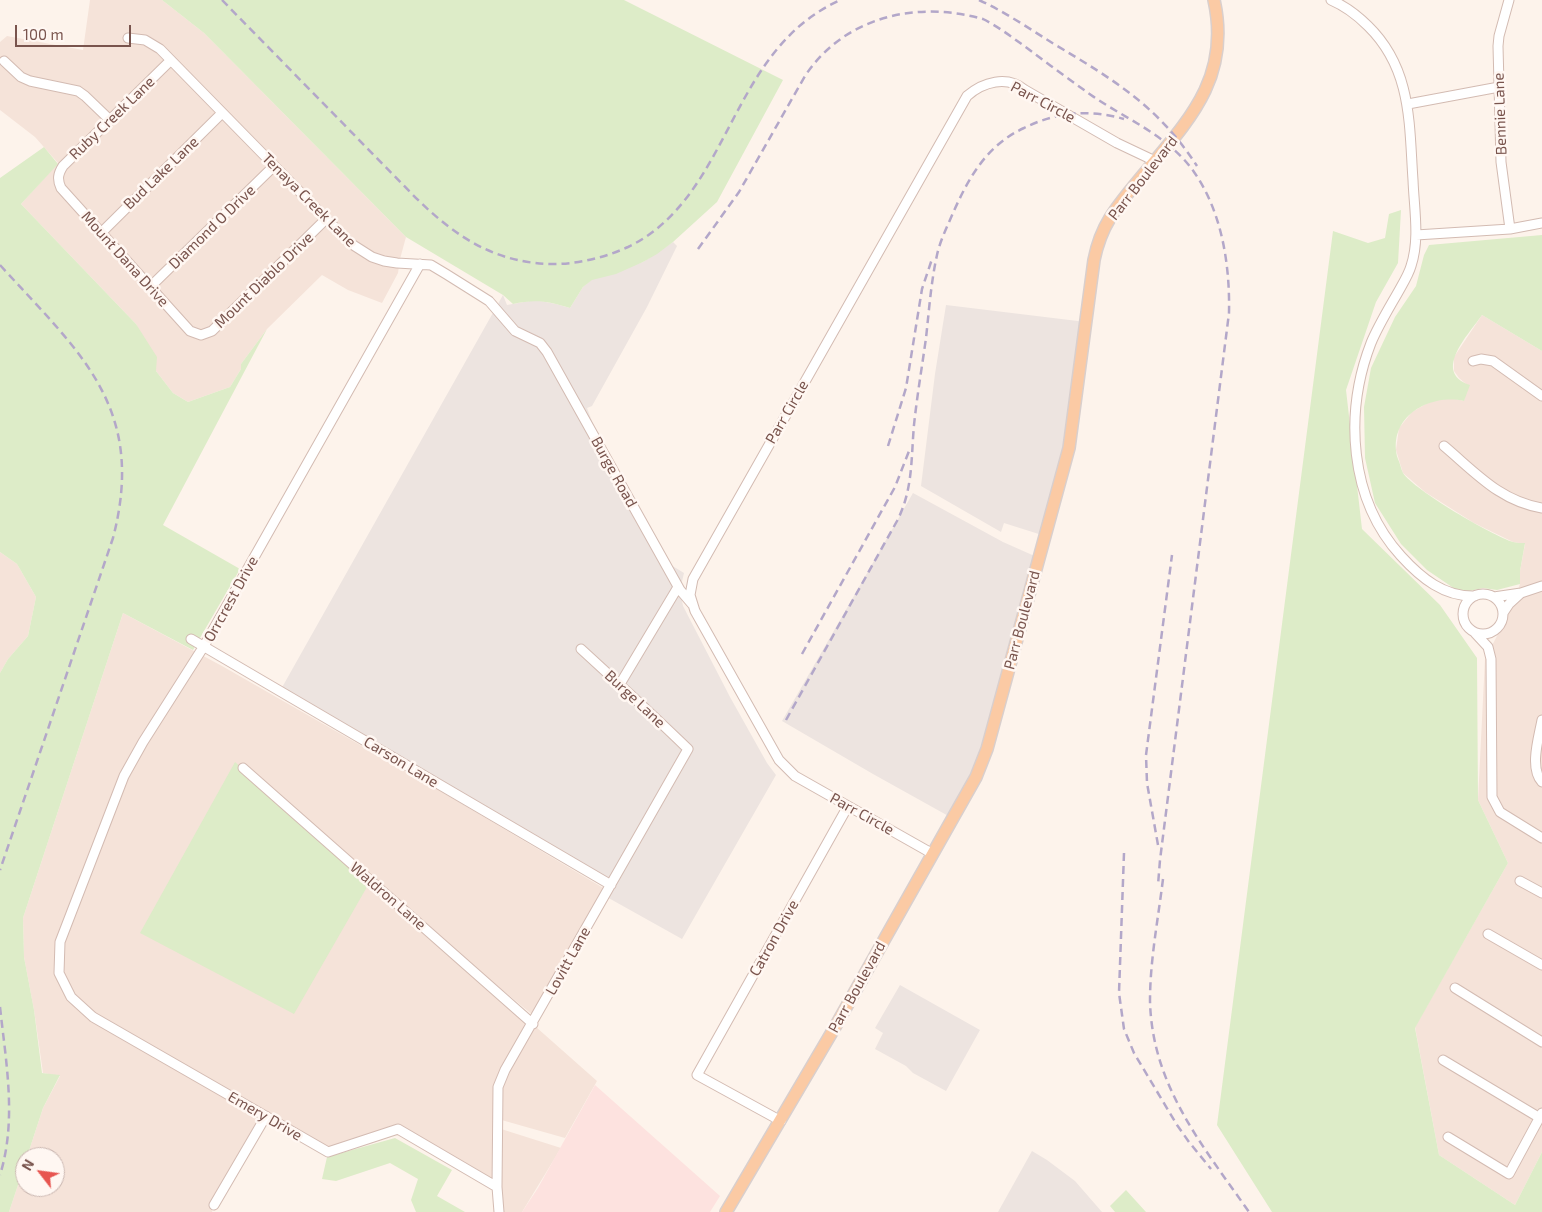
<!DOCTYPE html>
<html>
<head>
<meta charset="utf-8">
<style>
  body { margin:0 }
  #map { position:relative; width:1542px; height:1212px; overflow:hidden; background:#fdf3eb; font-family:"Exo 2",sans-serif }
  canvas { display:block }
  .north { position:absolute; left:15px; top:1147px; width:50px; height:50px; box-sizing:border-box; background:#fff7f2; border:1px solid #c9b6b0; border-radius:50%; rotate:300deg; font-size:14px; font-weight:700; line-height:20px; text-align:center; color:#79544d }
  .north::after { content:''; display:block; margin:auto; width:18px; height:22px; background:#e75550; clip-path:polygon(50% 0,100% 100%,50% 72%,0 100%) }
  .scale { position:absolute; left:15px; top:25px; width:116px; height:22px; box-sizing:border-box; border:2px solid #79544d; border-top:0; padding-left:6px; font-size:15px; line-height:18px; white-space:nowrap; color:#79544d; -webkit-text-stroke:4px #fff7f2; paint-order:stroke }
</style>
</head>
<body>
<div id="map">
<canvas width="1542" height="1212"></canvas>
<div class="north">N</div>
<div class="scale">100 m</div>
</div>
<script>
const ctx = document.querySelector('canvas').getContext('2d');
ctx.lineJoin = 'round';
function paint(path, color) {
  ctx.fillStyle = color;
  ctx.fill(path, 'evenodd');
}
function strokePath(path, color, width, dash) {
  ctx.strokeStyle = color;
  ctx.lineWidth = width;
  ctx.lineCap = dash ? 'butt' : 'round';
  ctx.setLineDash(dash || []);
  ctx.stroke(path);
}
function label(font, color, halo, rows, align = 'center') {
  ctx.font = font + ' "Exo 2",sans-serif';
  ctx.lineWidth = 5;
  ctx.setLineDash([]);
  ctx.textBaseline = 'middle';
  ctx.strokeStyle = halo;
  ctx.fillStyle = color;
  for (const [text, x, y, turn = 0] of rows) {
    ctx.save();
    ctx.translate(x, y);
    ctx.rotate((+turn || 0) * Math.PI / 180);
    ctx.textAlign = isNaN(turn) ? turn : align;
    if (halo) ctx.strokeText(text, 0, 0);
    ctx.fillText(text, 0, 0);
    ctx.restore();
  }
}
paint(new Path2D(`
  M90,0H162L204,33L406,237L400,259L398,273L382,303L348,290L322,275L267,329L241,364V369L230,387L188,402L173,393L156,371L136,324L21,204L58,163L35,137L0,110V42L7,36L83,50Z
  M1482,315L1542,351V1152L1515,1205L1439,1155L1415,1027L1508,863L1478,800L1485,659L1510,611L1520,584V571L1525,544L1513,542L1474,523L1425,492L1403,473L1396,450L1399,428L1412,412L1431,401L1452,398L1464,401L1466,384L1459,378L1454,371V357Z
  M0,552L17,564L36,597L28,636L8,659L0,673Z
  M123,613L222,666L437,789L605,889L534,1016L388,896L597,1081L565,1138L498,1119V1128L561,1148L522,1212H499L497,1187L398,1129L328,1152L267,1116L214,1205L212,1212H9L25,1164V1187H55V1157H27L43,1108L60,1076L43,1073L34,1010L24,957L23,918Z`), '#f5e3d9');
paint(new Path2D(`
  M595,1085L720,1196L710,1212H522L538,1188Z`), '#fde2df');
paint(new Path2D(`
  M673,242L677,246L647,307L592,406L587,408L593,424L606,451L666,562L684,573L680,590L683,606L730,697L767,763L776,775L682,939L605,896L610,886L280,691L503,295L507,305L535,300L556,304L570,308L583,287L592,279L643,262Z
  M946,305L1086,322L1072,427L1045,536L1004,523L1001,532L921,486L935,374Z
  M913,493L1003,542L1039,558L987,749L952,818L873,774L782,721Z
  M900,985L980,1030L946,1091L913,1073L906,1066L875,1049L883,1033L875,1028Z
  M1032,1151L1047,1160L1075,1181L1102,1212H998Z`), '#ede4e0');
paint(new Path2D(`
  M162,0H624L783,80L717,202L673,242L657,254L643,262L616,274L592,280L583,287L570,308C548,301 535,299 513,304L503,295L406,237L204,33Z
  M44,147L58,164L21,204L136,324L157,357L156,371L173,393L188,402L230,387L241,369V364L267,329L163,525L240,569L193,650L123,613L23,918L24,957L34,1010L42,1073L60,1075L43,1108L27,1157H25V1164L9,1212H0V673L8,659L28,636L36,597L17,564L0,552V178Z
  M1401,210L1398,263L1376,302L1346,390L1362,529L1440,605L1477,658L1478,800L1508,863L1415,1028L1439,1155L1515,1205L1542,1152V1212H1272L1217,1125L1333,231L1368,243L1385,238L1389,214Z
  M1542,235V351L1482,315C1470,333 1431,372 1470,385L1464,401C1429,393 1386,418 1398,459C1400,463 1401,469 1403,473C1414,490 1493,536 1513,542C1517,543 1521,543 1525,543L1520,571V584L1497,590L1483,588L1465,592L1455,589L1427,570L1401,544L1375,503L1365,458L1364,407L1371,368L1395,317L1416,286L1424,255L1429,245Z
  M235,762L371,880L294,1014L140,933Z
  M395,1138L452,1170L437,1196L465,1212H416L411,1200L418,1179L390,1163L336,1181L322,1179L327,1157Z
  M1126,1190L1146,1212H1115L1110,1206Z`), '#ddecc8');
const minor = new Path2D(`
  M1331,0C1345,6 1357,15 1368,26C1412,69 1409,123 1413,180C1414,208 1420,239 1411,266C1409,273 1405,280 1401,287C1391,305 1379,324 1371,343C1344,413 1349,499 1401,556C1421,578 1444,597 1475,596
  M1509,0L1499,36L1498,46L1501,162L1510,229
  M128,38L145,40L160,49L350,243L372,257L384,261L397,263L431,265L446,274L489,301L515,331L540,343L547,352L680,590L692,604
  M171,60L63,166C58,174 57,179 61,188L190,331L201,335L212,331L326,219
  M4,61L21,77L30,81L78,91L85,96L110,120
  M1408,104L1499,87
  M101,233L222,113
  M1416,235L1510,229L1542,223
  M420,264L204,646L143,742L124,776L60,942L59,973L71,997L93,1017L328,1152L398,1129L497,1187
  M150,287L274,166
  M1473,361L1481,359L1493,361L1542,396
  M1444,446C1476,473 1500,501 1542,508
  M1463 614a20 20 0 1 1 40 0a20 20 0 1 1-40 0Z
  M1494,597L1521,593L1542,586
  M1503,613L1509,604L1521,593
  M1475,633L1488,647L1491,659L1492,797L1500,812L1542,838
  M191,639L611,885
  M620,684L678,587
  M1542,720C1539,737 1529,768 1542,782
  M243,768L533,1024
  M933,854L795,776L779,760L695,611L690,595L693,579L967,96C983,82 1007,75 1025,90L1117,143L1155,161
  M1520,881L1542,893
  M1488,934L1542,965
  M1455,988L1542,1042
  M1443,1060L1540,1118
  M781,1121L697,1075L848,806
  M1448,1137L1509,1174L1542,1113
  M214,1205L266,1116
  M499,1212L497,1187L498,1087L505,1070L688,749C653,715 617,682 581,649`);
const major = new Path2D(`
  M726,1212L835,1027L976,777L987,749L1069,448L1094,260C1097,245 1102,231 1110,218C1118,205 1128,193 1138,181C1185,124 1232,81 1214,0`);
strokePath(minor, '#d3bbb2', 11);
strokePath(major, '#d9cfcd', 14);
strokePath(minor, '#fff', 9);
strokePath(major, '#fbcaa4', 11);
strokePath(new Path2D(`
  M222,0L413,195C455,237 497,265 558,264C582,263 606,257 628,247C713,206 726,100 788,37C803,21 821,9 840,0
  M979,0C1005,12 1030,29 1054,44C1114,80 1158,106 1197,166
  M698,249L739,192L805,76C844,17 916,0 983,19C999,27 1013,38 1027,48C1048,64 1070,80 1091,95C1127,120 1168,135 1194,172C1222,212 1230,265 1229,313L1160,860L1158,885
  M0,265C80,353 147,407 113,538L0,870
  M888,446L906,388L922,289L932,259
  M802,654L895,487L909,451
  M786,720L897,521C913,490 911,459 914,425C917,396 922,367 926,338C929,311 931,282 937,255C940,241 947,227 953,213C969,177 987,145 1024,128C1056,112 1090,109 1124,119
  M1158,845L1147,783L1146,755L1172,555
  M1124,853L1119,993L1124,1029L1134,1053L1177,1125L1189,1142L1211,1169
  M1163,879C1158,920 1150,960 1150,1001C1152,1086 1203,1146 1249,1212
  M0,1007C6,1063 17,1120 0,1175`), '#b3a7c9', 2.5, [8, 5]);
label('15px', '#79544d', '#fff7f2', [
  ["Parr Circle",1043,102,28],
  ["Bennie Lane",1500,114,-92],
  ["Ruby Creek Lane",112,118,-44],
  ["Bud Lake Lane",161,173,-44],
  ["Parr Boulevard",1143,178,-52],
  ["Tenaya Creek Lane",309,200,45],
  ["Diamond O Drive",212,227,-44],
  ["Mount Dana Drive",125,259,48],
  ["Mount Diablo Drive",264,280,-44],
  ["Parr Circle",787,412,-60],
  ["Burge Road",614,472,61],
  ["Orrcrest Drive",231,599,-61],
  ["Parr Boulevard",1022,620,-75],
  ["Burge Lane",635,699,43],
  ["Carson Lane",401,762,31],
  ["Parr Circle",862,814,29],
  ["Waldron Lane",388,896,41],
  ["Catron Drive",774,938,-61],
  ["Lovitt Lane",568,961,-61],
  ["Parr Boulevard",857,987,-61],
  ["Emery Drive",265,1116,30]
]);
</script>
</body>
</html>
